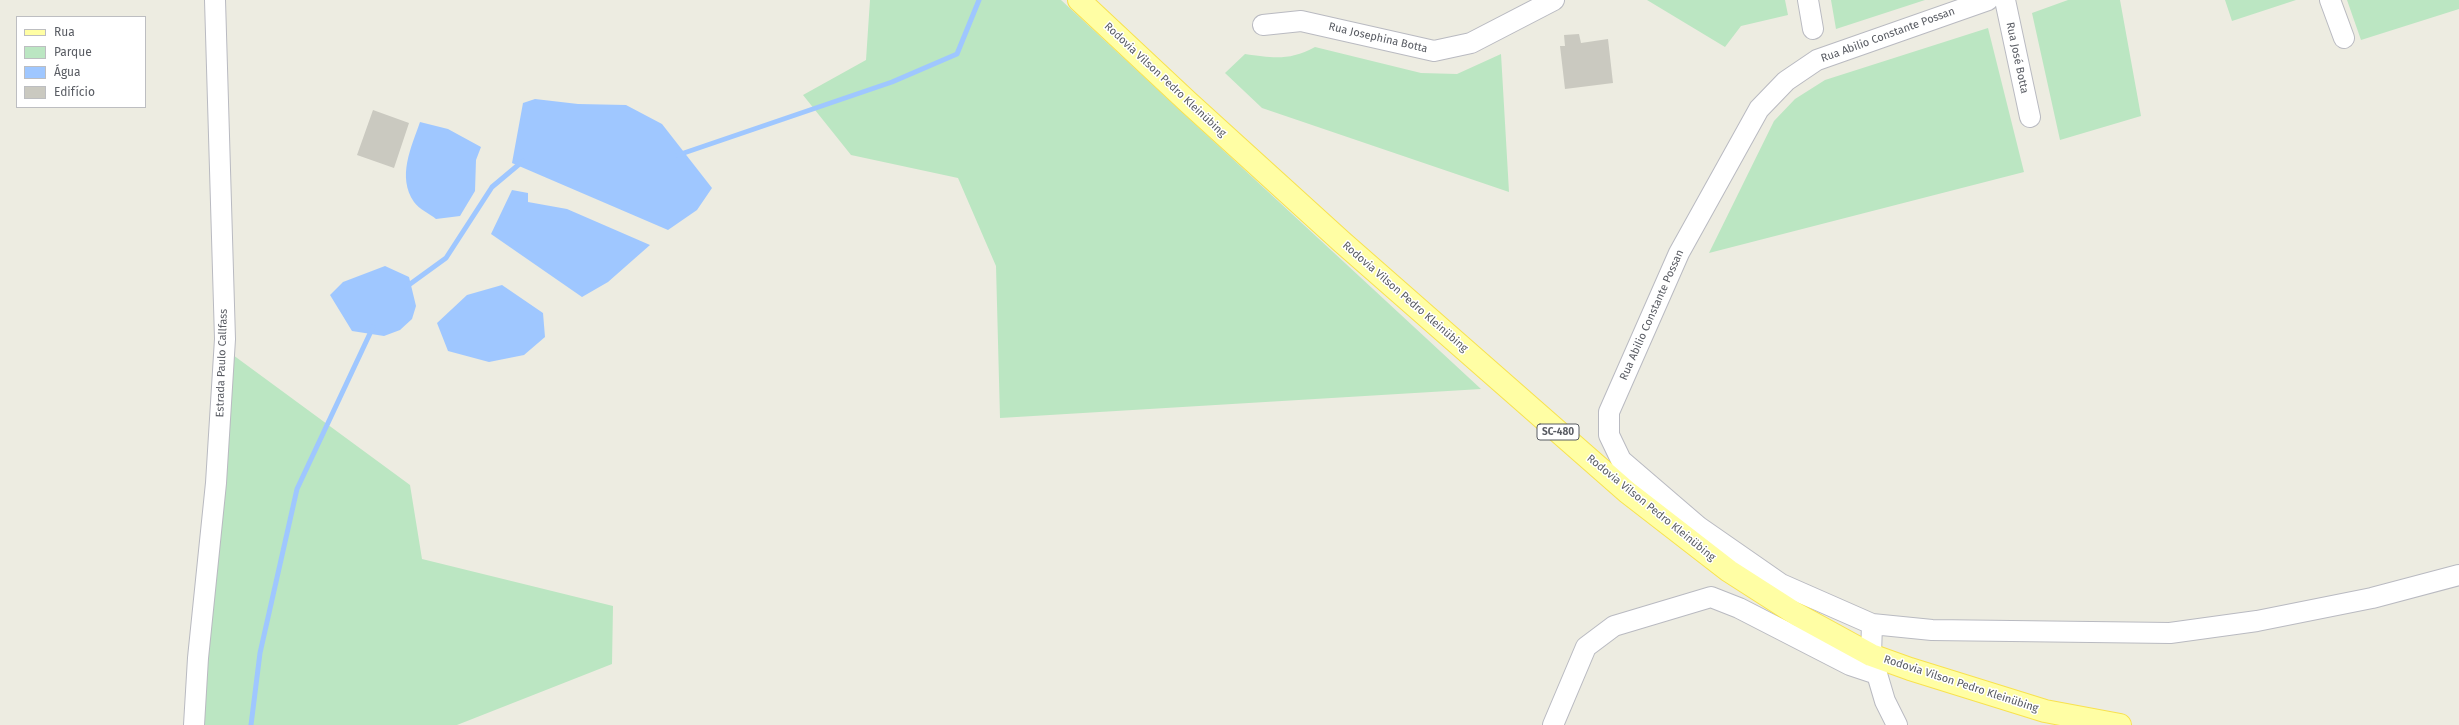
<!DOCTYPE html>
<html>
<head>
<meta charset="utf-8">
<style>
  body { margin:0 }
  #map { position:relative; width:2459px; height:725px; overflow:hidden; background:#edece1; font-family:"Fira Sans",sans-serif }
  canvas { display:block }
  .legend { position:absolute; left:16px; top:16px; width:130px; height:92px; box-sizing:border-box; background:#fff; border:1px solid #bdbec1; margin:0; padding:5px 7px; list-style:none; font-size:12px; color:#595c63 }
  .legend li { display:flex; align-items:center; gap:8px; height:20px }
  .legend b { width:20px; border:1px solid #bdbec1 }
</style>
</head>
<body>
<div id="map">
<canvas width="2459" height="725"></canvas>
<ul class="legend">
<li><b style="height:5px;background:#fffea4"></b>Rua</li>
<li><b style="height:11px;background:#bbe6c2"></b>Parque</li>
<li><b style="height:11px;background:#9fc7ff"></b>Água</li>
<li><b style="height:11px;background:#cac9c0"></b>Edifício</li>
</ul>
</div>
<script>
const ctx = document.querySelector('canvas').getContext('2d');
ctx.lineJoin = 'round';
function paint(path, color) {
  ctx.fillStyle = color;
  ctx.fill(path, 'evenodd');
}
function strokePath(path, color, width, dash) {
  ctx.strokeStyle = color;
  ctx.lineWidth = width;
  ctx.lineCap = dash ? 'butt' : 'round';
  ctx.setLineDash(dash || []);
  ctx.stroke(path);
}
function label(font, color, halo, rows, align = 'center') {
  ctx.font = font + ' "Fira Sans",sans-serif';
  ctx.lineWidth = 3;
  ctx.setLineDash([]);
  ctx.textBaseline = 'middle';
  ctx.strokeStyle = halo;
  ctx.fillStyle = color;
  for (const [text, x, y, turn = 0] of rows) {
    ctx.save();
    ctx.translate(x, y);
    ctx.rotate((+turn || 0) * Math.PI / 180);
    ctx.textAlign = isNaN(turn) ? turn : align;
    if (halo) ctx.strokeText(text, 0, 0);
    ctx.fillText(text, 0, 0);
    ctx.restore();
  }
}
paint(new Path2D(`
  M870,0H1061L1481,389L1000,418L996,266L958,178L851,155L803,95L866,60Z
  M1647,0H1785L1788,15L1741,26L1725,47Z
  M1831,0H1925L1836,29Z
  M2068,0H2120L2141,116L2060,140L2032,13Z
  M2225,0H2296L2232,21Z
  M2347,0H2459V9L2361,40Z
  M1988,28L2024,172L1709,253L1774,121L1795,99L1825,80Z
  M1315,47L1421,73L1457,74L1501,54L1509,192L1262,108L1225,73L1245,54C1273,58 1289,61 1315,47Z
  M233,355L410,485L422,559L613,606L612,664L457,725H197Z`), '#bbe6c2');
paint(new Path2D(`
  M535,99L578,104L626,105L662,124L712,188L697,210L668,230L512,163L523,103Z
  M420,122L448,129L481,147L476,160L475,191L460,216L436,219C430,214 419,209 414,202C397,177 411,148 420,122Z
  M512,190L528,193V202L567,209L650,245L608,282L582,297L491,234Z
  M385,266L409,277L416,306L412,319L400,330L384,336L352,331L330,295L343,282Z
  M502,285L543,313L545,337L524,355L489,362L448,351L437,323L467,295Z`), '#9fc7ff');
strokePath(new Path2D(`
  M678,155L892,82L957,54L979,0
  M406,287L446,258L492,187L523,161
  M251,725L260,653L297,489L373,327`), '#9fc7ff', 5);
paint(new Path2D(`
  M1579,34L1581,43L1608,39L1613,83L1565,89L1560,46H1565L1564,35Z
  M373,110L409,123L394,168L357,155Z`), '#cac9c0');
const minor = new Path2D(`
  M1808,0L1813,29
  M2005,0L2030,117
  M2330,0L2344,38
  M1263,25L1301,21L1434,51L1471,43L1554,0
  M1872,624L1932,630L2170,633L2257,621L2372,598L2459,575
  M1877,674L1871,655L1872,624L1781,584L1699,527L1621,460L1609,435V412L1679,253L1759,109L1786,81L1817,60L1988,0
  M194,725L198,658L216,483L225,339L215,0
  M1553,725L1586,647L1614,626L1711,597L1739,608L1850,665L1877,674L1885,701L1897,725`);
const major = new Path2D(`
  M1079,0L1188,102L1342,242L1627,492L1729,571L1796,614L1871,655L1910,669L2045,711L2120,725`);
strokePath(minor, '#b9bac1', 22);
strokePath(major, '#f8e24f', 24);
strokePath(minor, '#fff', 20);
strokePath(major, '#fffea4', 22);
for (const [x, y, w] of [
  [1558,432,42]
]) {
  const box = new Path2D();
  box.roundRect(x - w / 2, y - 8, w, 16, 3);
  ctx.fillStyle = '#fff';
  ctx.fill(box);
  strokePath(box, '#595c63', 1);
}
label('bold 10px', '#595c63', null, [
  ["SC-480",1558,432]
]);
label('11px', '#595c63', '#fff', [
  ["Rua Abilio Constante Possan",1888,35,-20],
  ["Rua Josephina Botta",1378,38,13],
  ["Rua José Botta",2017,58,78],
  ["Rodovia Vilson Pedro Kleinübing",1165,80,43],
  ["Rodovia Vilson Pedro Kleinübing",1405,297,41],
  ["Rua Abilio Constante Possan",1652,315,-66],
  ["Estrada Paulo Callfass",222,363,-88],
  ["Rodovia Vilson Pedro Kleinübing",1651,508,39],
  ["Rodovia Vilson Pedro Kleinübing",1961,684,18]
]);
</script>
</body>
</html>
